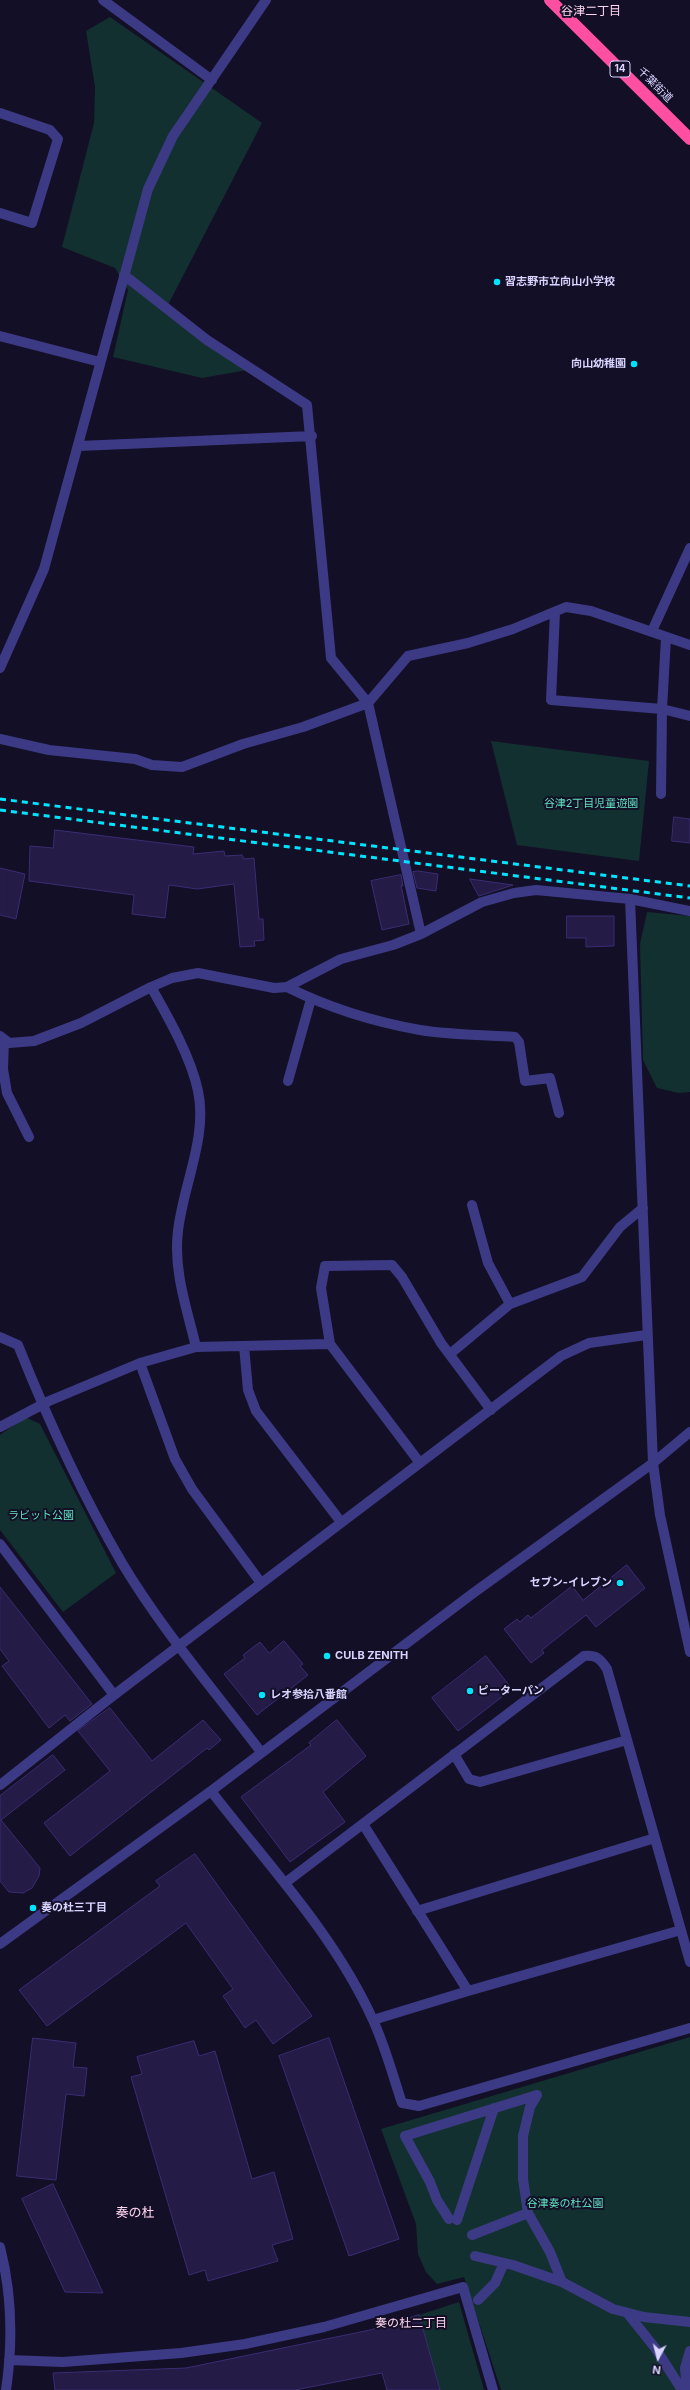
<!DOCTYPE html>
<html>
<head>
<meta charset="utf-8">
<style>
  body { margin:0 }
  #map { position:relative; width:690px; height:2390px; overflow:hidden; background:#130f26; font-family:Inter,sans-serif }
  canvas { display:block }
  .north { position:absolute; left:638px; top:2338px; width:40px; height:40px; -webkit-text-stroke:3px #130f26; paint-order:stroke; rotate:187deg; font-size:11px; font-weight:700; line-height:16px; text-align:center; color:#d9d4ff }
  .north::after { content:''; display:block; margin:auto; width:14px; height:18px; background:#d9d4ff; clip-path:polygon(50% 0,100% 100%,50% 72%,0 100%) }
</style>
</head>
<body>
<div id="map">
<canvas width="690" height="2390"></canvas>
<div class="north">N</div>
</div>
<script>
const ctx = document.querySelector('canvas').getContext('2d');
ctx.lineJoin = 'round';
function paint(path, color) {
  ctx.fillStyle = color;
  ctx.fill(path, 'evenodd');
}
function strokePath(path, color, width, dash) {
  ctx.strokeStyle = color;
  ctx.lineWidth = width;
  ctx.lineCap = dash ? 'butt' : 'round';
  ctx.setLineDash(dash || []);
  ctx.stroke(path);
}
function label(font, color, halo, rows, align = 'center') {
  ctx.font = font + ' Inter,"Noto Sans JP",sans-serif';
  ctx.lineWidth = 4;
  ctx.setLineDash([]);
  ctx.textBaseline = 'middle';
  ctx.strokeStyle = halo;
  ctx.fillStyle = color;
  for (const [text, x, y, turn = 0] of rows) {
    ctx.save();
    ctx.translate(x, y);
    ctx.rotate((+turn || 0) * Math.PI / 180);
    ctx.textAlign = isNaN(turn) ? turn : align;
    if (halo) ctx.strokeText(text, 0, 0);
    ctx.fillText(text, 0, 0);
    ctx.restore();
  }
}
paint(new Path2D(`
  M110,17L262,123L168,305L253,369L202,378L113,357L128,290L115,268L62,247L94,123L95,87L86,31Z
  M491,741L649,761L639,861L517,845Z
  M647,912L690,916V1092L679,1093L657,1088L643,1060L640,944Z
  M25,1417L40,1424L116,1573L63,1612L0,1530V1435Z
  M690,2037V2390H501L464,2277L437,2284L426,2272L418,2254L416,2224L381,2129Z
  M459,2302L484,2390H440L419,2315Z`), '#12302f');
const building = new Path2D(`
  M674,817L690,819V843L672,841Z
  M55,830L194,847L193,854L224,851L225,856L242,855L244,859L254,858L259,919H263L264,940L254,941L255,946L240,947L234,884L197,889L169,885L165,918L132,914L134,895L29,881L30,846L53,848Z
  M0,868L25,874L16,919L0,915Z
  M418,871L438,874L436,891L417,888L413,872Z
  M401,875L403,886L401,885L409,924L382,930L371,881Z
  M470,879L513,885L479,896Z
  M567,916H614V946L586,947V938H567Z
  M627,1565L645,1588L596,1627L586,1615L542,1650L544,1653L531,1663L504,1629L517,1619L520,1622L528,1615L531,1618L572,1586L583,1600Z
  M0,1587L92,1704L70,1721L65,1715L49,1728L2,1666L9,1661L0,1649Z
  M284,1641L303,1664L300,1666L308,1675L257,1715L224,1674L245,1658L243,1655L260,1642L269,1653Z
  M486,1656L512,1689L458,1731L432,1698Z
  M110,1708L152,1761L203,1720L221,1740L209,1750L207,1748L70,1856L44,1823L110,1771L78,1731Z
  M337,1720L366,1756L323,1792L345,1822L290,1862L241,1797L311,1745L309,1743Z
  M53,1755L65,1770L1,1820L40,1868L39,1876L32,1888L23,1893L9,1892L0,1881V1796Z
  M195,1854L312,2016L273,2044L256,2020L245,2028L223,1996L233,1989L186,1923L47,2026L19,1990L160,1886L156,1881Z
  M33,2038L76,2043L73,2067L87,2068L84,2096L66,2094L56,2180L17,2176Z
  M329,2038L399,2239L349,2256L279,2056Z
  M194,2041L199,2056L215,2051L252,2179L274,2172L293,2239L272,2245L278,2261L208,2281L205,2270L189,2275L131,2077L142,2074L137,2057Z
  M53,2184L103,2293L65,2292L22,2199Z
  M419,2315L440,2390H387L382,2373L295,2390H55L53,2373L186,2368L370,2330Z`);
paint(building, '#241b47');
strokePath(building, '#3b2d73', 1);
strokePath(new Path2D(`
  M103,0L212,80
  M0,113L50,130L58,139L32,223L0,213
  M124,275L207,340L307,405L331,658L368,703L421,934
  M0,336L100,362
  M79,446L312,436
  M555,612L551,700L662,709L690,716
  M652,631L690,548
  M0,668L44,569L148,189L173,136L266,0
  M0,739L49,750L135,759L152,765L182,767L243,744L303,727L368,703L408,656L468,643L513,629L566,607L591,611L690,645
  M661,794L662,709L666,638
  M630,899L653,1463L660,1515L690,1652
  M151,987C168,1017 191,1057 198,1091C208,1136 183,1186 178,1231C173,1270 187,1309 196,1347
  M287,987C329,1008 375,1022 420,1030C451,1035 484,1035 515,1037L519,1042L525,1081L550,1078L559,1113
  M0,1036L9,1043L34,1041L81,1023L151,987L172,978L198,973L274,988L287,987L341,959L393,945L421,934L482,902L514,893L536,890L630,899L690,911
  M4,1040L3,1069L7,1093L29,1137
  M288,1081L311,999
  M472,1205L488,1263L510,1304
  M0,1337L18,1345C48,1420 81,1493 122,1563C162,1630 214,1690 261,1752
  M244,1346L248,1390L256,1411L341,1522
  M450,1354L510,1304L582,1277L620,1227L643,1208
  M140,1363L175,1459L192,1489L261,1583
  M0,1427L49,1401L140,1363L196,1347L330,1344
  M420,1463L330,1344L321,1288L325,1266L392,1265L402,1277L441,1343L491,1410
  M0,1544L114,1695
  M454,1754L469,1779L480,1782L627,1740
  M0,1785L114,1695L561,1356L589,1343L646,1335
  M211,1791C268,1865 334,1934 373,2020C385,2046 393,2076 402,2103L419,2106L690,2028
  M363,1824L468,1991
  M285,1883L584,1656C596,1655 600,1658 607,1669L690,1962
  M417,1911L655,1838
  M0,1944L211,1791L472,1594L653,1463L690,1432
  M373,2020L468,1991L681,1930
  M537,2095L530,2107L523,2136V2179L528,2213L550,2252L562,2282
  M449,2219L437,2200L430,2182L405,2136L537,2095
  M457,2220L494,2108
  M472,2235L528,2213
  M0,2247C12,2294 13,2342 6,2390
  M475,2256L513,2265L562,2282L613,2309L644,2317L690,2322
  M478,2300L495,2283L504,2263
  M628,2314L656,2349L682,2390
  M9,2360L63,2362L181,2353L245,2344L324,2327L463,2287L493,2390
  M687,2390L685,2368L690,2351`), '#3d3a85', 10);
strokePath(new Path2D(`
  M550,0L690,139`), '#ff4fa3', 12);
strokePath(new Path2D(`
  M0,799L690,886
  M0,810L690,898`), '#00e5ff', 3, [6, 5]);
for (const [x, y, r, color] of [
  [497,282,4,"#00e5ff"],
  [634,364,4,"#00e5ff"],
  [620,1583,4,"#00e5ff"],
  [327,1656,4,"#00e5ff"],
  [470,1691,4,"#00e5ff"],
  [262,1695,4,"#00e5ff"],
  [33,1908,4,"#00e5ff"]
]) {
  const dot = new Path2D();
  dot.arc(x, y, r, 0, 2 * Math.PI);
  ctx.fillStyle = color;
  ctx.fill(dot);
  strokePath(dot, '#130f26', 1.5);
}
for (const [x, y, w] of [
  [620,69,20]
]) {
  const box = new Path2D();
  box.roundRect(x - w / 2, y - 8, w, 16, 3);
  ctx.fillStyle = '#130f26';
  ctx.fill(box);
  strokePath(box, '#d9d4ff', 1);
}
label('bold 10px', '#d9d4ff', null, [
  ["14",620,69]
]);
label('11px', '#d9d4ff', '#130f26', [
  ["千葉街道",655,85,45]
]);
label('bold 11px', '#d9d4ff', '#130f26', [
  ["習志野市立向山小学校",505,282],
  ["向山幼稚園",626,364,"right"],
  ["セブン-イレブン",612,1583,"right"],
  ["CULB ZENITH",335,1656],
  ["ピーターパン",478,1691],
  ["レオ参拾八番館",270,1695],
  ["奏の杜三丁目",41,1908]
], 'left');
label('11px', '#5fe0c0', '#130f26', [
  ["谷津2丁目児童遊園",591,804],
  ["ラビット公園",41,1516],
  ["谷津奏の杜公園",565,2204]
]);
label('12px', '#ffd6f0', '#130f26', [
  ["谷津二丁目",591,11],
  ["奏の杜二丁目",411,2323]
]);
label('13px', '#ffd6f0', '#130f26', [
  ["奏の杜",135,2213]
]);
</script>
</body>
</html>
